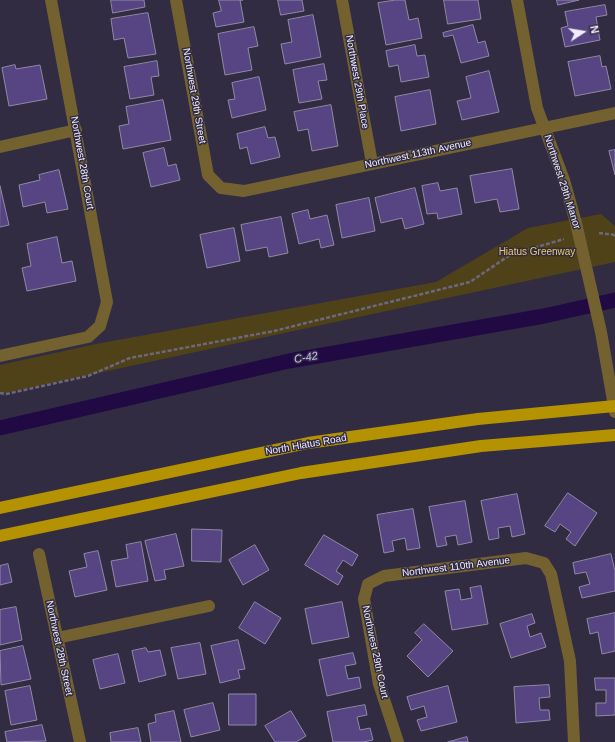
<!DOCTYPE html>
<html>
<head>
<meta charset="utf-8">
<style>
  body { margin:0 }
  #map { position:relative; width:615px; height:742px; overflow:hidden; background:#322c43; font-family:Helvetica,sans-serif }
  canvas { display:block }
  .north { position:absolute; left:563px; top:12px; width:40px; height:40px; -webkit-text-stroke:3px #322c43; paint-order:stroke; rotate:78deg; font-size:11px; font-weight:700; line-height:16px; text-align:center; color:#f0ecfc }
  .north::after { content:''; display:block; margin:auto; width:14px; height:18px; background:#f0ecfc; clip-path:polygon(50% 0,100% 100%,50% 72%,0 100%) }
</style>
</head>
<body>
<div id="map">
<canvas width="615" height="742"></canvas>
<div class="north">N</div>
</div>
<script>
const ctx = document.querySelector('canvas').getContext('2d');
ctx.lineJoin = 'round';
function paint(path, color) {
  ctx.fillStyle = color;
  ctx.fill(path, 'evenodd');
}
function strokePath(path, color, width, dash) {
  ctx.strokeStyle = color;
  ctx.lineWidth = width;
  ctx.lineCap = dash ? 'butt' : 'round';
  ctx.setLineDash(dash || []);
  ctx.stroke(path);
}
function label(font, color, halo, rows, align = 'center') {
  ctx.font = font + ' Helvetica,sans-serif';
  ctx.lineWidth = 3;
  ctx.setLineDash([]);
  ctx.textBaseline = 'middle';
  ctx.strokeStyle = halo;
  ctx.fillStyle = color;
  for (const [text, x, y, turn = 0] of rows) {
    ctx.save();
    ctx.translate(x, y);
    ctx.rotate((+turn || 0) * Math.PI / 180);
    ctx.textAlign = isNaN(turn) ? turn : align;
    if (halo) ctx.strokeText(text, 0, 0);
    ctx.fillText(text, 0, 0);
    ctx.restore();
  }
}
paint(new Path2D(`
  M601,214L615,226V262L0,394V365L96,344L436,282L528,228Z`), '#4f4219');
strokePath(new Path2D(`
  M0,428L289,361L544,316L615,300`), '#210944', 15);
const building = new Path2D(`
  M111,0H144L145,7L113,13Z
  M219,0H243H240L244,22L216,27L213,13L221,11Z
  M278,0H302L304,11L281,15Z
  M396,0H405L409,20L418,18L422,38L386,45L378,3Z
  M444,0H478L481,19L448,24Z
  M557,0H579L558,5Z
  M605,5L607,15L596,17L600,40L565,47L561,28L568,26L565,12Z
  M148,13L156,54L128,58L124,38L114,40L111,19Z
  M313,15L321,57L285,64L281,44L292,42L288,20Z
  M473,25L478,43L485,41L489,56L461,63L453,35L444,37L443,33Z
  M254,27L258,46L248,48L252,70L225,75L218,34Z
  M415,45L417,56L425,55L429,77L401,82L398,65L389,67L386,51Z
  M600,56L602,67L606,66L611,89L575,96L568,62Z
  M157,61L159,76L151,77L154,95L130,99L124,67Z
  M324,64L327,80L318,81L322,99L299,103L293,70Z
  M15,65L16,69L40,65L47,99L9,106L2,68Z
  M489,71L499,112L462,120L457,101L471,98L466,77Z
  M259,77L266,110L232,118L228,100L235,99L232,83Z
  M430,90L436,124L401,131L395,97Z
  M163,100L171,140L123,149L119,126L129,124L126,107Z
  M331,105L338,146L312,151L308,129L298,131L294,112Z
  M265,127L268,138L275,137L280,157L251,164L247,147L240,149L237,134Z
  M164,148L168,166L176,164L180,180L151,187L143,153Z
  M615,150V175L609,151Z
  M512,169L519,209L500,212L497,199L475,203L470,176Z
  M59,170L68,209L47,213L45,202L23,207L19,185L40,180L39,175Z
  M438,183L440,191L457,188L462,214L438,219L437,213L427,214L422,186Z
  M0,186L9,225L0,227Z
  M415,188L424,224L405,229L402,218L381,223L375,198Z
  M369,198L375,231L342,238L336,205Z
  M308,210L310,219L327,215L334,245L321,248L319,239L299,244L292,214Z
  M281,217L288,253L269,257L267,247L246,251L241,225Z
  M234,228L240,261L207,268L200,235Z
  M57,237L62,263L72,261L76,281L27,291L22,268L31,266L27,244Z
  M568,493L597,513L575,546L566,539L571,532L560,524L555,532L545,526Z
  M517,494L525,534L512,537L510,526L498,528L499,538L489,540L481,501Z
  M465,501L472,542L458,545L456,535L445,537L447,545L437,547L429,507Z
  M413,509L420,548L407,550L405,538L392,541L394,551L384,553L377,515Z
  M192,529L222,530L221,562L192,561Z
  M176,534L184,566L164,570L166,579L155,581L145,541Z
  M324,535L358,555L352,566L343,560L336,571L343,576L338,585L305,565Z
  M141,542L148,581L116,587L111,561L128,558L126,545Z
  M255,545L269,570L243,585L229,560Z
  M98,551L107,590L75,597L69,571L87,567L84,554Z
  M611,554L615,571V591L582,598L579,587L590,584L586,572L575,574L573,563Z
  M8,564L12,582L0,585V566Z
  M481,586L488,624L452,630L445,591L459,589L461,600L472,598L470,588Z
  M255,602L281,618L265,644L239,628Z
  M342,602L349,637L312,644L305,609Z
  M16,607L22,640L0,645V610Z
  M615,613V651L602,654L598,632L590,634L587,619Z
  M532,614L535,623L527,626L530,637L541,633L546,647L511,658L500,624Z
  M424,624L453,651L428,677L407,656L422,640L415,633Z
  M238,640L245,669L238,670L240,678L220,683L211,646Z
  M200,643L206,674L178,679L171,648Z
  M23,646L31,679L1,685L0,651Z
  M146,648L148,652L160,650L166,675L139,682L132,651Z
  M353,653L356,664L345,666L348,679L359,677L361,688L327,696L319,660Z
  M118,654L125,683L100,689L93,660Z
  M595,678H615V715L596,716V703H606V690H596Z
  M549,685L550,697L539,698L540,710H549L550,720L516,723L514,687Z
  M30,686L37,720L11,725L5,691Z
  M448,686L457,722L421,731L417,720L427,717L424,706L411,710L407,697Z
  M229,694H256V725H229Z
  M213,703L220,730L191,737L184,710Z
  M365,705L367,715L357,717L360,730L370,728L373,740L363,742H333L327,712Z
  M174,711L181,742H151L148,724L156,722L155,715Z
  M291,711L306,736L296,742H275L265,726Z
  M42,725L46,741L7,742L5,732Z
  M138,728L141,742H111L110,733Z
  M467,737L468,742H448Z`);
paint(building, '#574583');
strokePath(building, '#8f89a5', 1);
strokePath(new Path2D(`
  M599,233L615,235
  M0,393L6,394L88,376L130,358L274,331L470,282L510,255L564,239`), '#6d687d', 2.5, [4, 2]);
strokePath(new Path2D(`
  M176,0L208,175L221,188L244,191L615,113
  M342,0L372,163
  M517,0L537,108L564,180L576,223L601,332L615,412
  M0,147L76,130
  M0,356L88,337L100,326L107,302L51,0
  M39,554L80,742
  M57,638L209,606
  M398,742L379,684L364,599L368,584L384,576L526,558L544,563L551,574L570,661L574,742`), '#736230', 12);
strokePath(new Path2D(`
  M0,508L308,443L478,419L615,406
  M0,536L301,473L481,446L615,435`), '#b49201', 12);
label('10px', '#f0ecfc', '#322c43', [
  ["Northwest 29th Place",357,82,80],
  ["Northwest 29th Street",194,96,80],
  ["Northwest 113th Avenue",418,154,-12],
  ["Northwest 28th Court",82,163,80],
  ["Northwest 29th Manor",562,182,72],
  ["North Hiatus Road",306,445,-10],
  ["Northwest 110th Avenue",456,567,-7],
  ["Northwest 28th Street",59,648,78],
  ["Northwest 29th Court",375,652,78]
]);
label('10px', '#edcb60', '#322c43', [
  ["Hiatus Greenway",537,252]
]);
label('italic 11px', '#ccbff7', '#322c43', [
  ["C-42",306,358,-10]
]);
</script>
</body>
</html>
